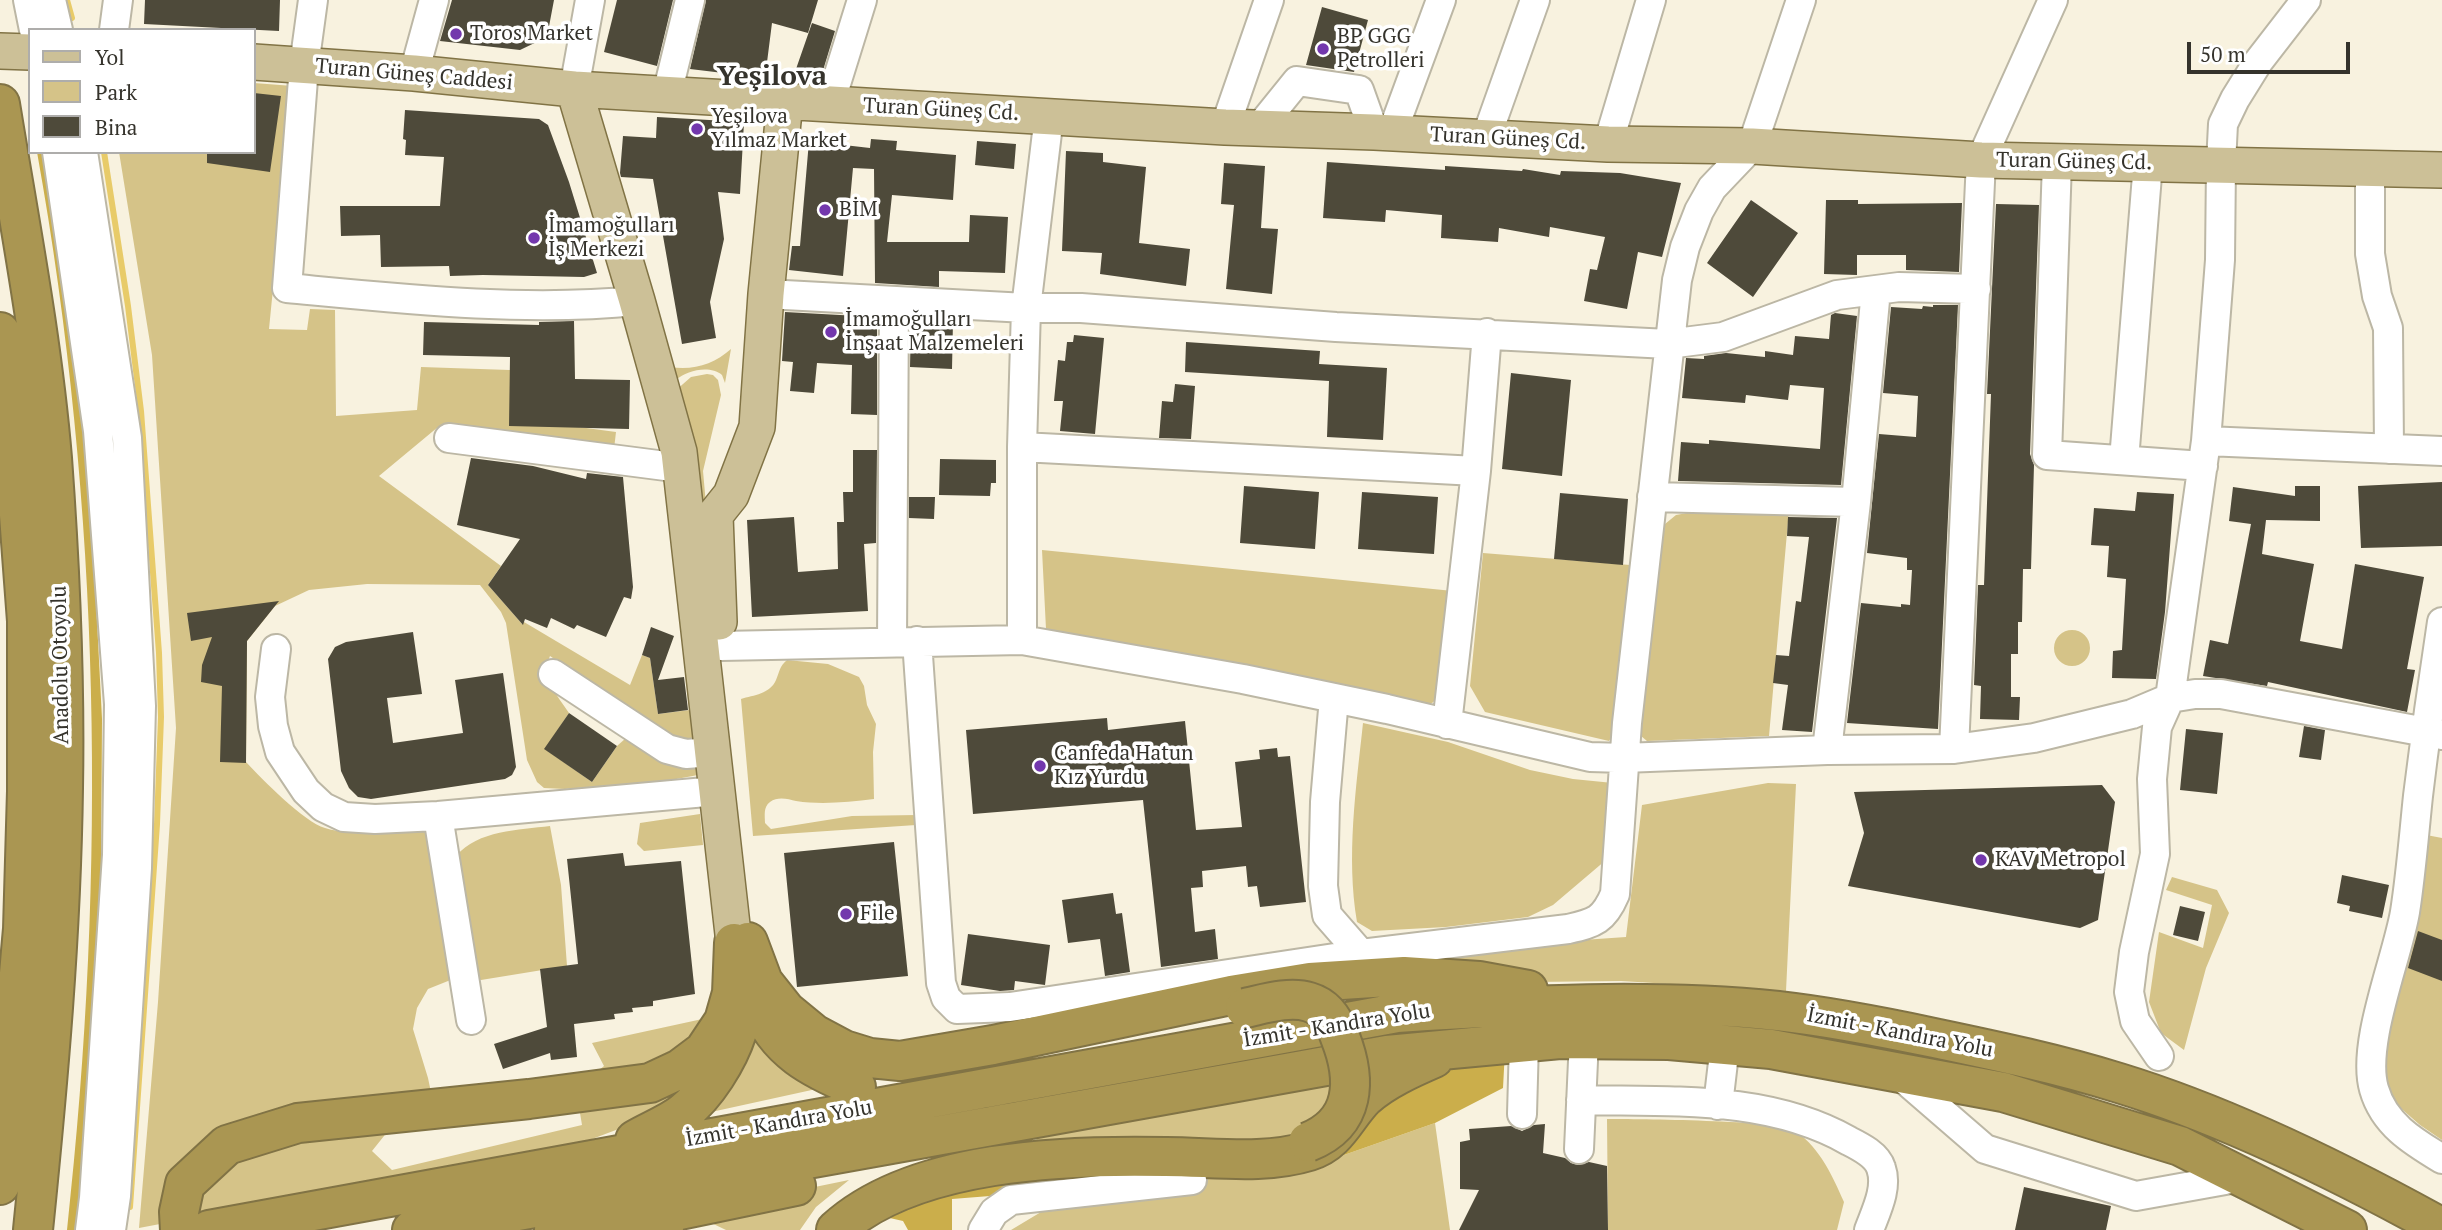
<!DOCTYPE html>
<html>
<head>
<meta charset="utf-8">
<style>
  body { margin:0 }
  #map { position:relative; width:2442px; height:1230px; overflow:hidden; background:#f8f2df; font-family:"PT Serif",serif }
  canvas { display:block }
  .legend { position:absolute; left:28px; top:28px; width:228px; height:126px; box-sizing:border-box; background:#fff; border:2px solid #aeadab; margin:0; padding:9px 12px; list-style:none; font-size:21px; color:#35332c }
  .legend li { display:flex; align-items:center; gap:14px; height:35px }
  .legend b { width:35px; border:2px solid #aeadab }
  .scale { position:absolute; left:2187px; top:42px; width:163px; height:32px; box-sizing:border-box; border:4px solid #35332c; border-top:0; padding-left:9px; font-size:21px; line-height:24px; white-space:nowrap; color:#35332c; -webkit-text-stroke:5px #fff; paint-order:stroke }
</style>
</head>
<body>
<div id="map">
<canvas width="2442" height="1230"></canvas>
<ul class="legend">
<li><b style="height:9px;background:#ccc097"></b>Yol</li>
<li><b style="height:19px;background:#d5c388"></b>Park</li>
<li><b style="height:19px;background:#4e4a3a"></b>Bina</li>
</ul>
<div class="scale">50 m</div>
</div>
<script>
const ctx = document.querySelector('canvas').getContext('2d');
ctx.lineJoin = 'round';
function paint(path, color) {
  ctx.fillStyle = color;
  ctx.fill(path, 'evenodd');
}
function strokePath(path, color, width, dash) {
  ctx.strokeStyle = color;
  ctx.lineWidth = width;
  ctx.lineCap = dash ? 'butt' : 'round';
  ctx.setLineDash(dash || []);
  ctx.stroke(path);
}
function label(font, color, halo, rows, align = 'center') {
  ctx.font = font + ' "PT Serif",serif';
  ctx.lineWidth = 7;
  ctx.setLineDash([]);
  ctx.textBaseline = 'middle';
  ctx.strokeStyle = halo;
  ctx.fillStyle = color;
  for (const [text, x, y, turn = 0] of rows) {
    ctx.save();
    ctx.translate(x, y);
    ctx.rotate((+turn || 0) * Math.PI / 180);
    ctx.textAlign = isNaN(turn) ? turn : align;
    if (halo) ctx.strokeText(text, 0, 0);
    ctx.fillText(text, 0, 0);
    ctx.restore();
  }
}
paint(new Path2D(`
  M254,83L293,86L269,329L307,330L310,309L335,310L336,416L417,410L421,367L539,371L534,421L616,432L614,449L438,427L379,476L501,566L488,585L522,624L524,622L630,685L642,655L650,658L658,714L690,710L695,741L683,746L550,656C540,677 558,696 569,713L545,749L592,782L617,746L626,738L694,760L698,775L671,780L565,789L544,788L537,782L527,760L506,623L501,612L480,585L367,584L309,590L275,606L247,641L246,762C262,779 304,822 325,828C358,838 394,831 428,831L453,979L428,989L417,1008L413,1029L428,1078L436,1116L408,1106L372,1151L392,1170L582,1125L576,1089L604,1066L592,1043L707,1018C705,1031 704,1059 697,1071C674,1113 618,1129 576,1145L139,1228L158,1002L176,728L152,355L119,152H254Z
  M731,349L725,383L722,375C710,365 687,370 676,380L670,367C693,371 714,364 731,349Z
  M707,374L713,375L718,380L721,395L703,471L745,941L830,1086L693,1116L731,1064L675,391L691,377Z
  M1789,510L1769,736L1647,741L1641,736L1639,726L1665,524L1676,515L1687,513Z
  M1042,550L1453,591L1438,698L1432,703H1421L1046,629Z
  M1483,553L1630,565L1619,726L1609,741L1485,712L1470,686Z
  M2054 648a18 18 0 1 1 36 0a18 18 0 1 1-36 0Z
  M787,660L828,664L859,677L864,686L867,705L876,724L873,752L874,799C848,802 822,805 796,801C788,799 778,796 770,802C763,807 765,816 765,823L771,829L852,816L917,815L916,825L753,836L741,699C754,695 770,694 776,680C780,671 779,667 787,660Z
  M1363,723L1448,742L1530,770L1573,779L1613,783L1606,860L1553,905L1528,917L1446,927L1372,931L1357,922C1346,856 1356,789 1363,723Z
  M1768,783L1796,784L1786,991L1621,981L1533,982L1454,975L1427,956L1525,944L1626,937L1642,805Z
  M700,814L703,845L644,851L637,844L640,823Z
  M550,826L561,885L567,966L481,980L474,978L456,856C478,830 519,830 550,826Z
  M2421,834L2442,838V1140L2420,1125L2396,1104L2386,1086L2383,1066L2388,1028L2403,967L2416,931Z
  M2172,877L2217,890L2229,913L2206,968L2184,1050L2161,1033L2149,1002L2159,932L2203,948L2212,905L2166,890Z
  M1344,1071L1340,1103L1293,1139L1037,1142L1034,1128Z
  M1607,1119C1635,1119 1781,1120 1796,1131C1821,1150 1832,1175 1844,1202L1837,1230H1608Z
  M1435,1123L1450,1230H1011L1046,1209L1192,1180L1265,1166L1287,1175Z
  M849,1180L816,1207L800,1230H726L703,1219L678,1215Z`), '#d5c388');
paint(new Path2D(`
  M37,152H47L79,369L95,582L102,719L101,877L94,1023L76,1230H67C107,871 101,508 37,152Z
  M1505,1050L1503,1088L1435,1123L1287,1175L1264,1166L1192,1180L952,1199V1230H908L903,1221L872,1214L932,1183L1286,1160L1412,1072Z`), '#cbae4b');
strokePath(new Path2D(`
  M67,0L72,18
  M104,152L128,306L141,411L159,653L161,717L157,824L130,1207`), '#e8cb69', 6);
paint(new Path2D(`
  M145,0H280L279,31L144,24Z
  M452,0H554L547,37L520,50L440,41Z
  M617,0H673L657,66L604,52Z
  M706,0H818L808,33L772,23L765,78L690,69Z
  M1322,7L1368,20L1354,72L1306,65Z
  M812,23L835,31L821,77L796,69Z
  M254,93L281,96L270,172L207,163V152H254Z
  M405,110L539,119L548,125L569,182L597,273L584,277L483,275L450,276L449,266L381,267L380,235L341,236L340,206H440L444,157L405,155L406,140L403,139Z
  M657,117L744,122L740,194L718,192L724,239L710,302L716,338L682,344L653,179L621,177L620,173L623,136L656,138Z
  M871,139L897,141L896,150L956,155L953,200L892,195L887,242H969L970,215L1008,217L1005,273L939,271V287L875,283L874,169L853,168L843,276L789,270L792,246H800L809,141L870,148Z
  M977,141L1016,144L1014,169L975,165Z
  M1066,151L1103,153V162L1146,167L1139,243L1190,249L1186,286L1100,274L1102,253L1062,251Z
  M1327,162L1445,170V166L1522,171L1523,169L1560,175L1561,171L1620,173L1681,183L1662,257L1638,252L1627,309L1584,301L1590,269L1597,270L1605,237L1550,227L1549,237L1499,228L1498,242L1441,238L1442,215L1386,210L1385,222L1323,218Z
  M1224,163L1265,166L1261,228L1278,229L1272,294L1226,289L1234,205L1221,204Z
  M1751,200L1798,233L1753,297L1707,263Z
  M1826,200H1858V204L1962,203L1959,272L1906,270V255H1857V275L1824,274Z
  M1996,204L2039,205L2030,454L2034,465L2031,569H2023L2022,622H2018V654H2011V697H2020L2019,720L1980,719L1981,686L1974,685L1978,585H1984L1991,394H1987Z
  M1933,305H1958L1938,729L1847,723L1861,603L1901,607V604L1910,605L1912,570H1907V558L1867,553L1879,434L1916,437L1918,396L1883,393L1891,307L1922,309L1923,306L1933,307Z
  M785,312L877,317V415L851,414L852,365L817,363L814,393L790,391L793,362L782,361Z
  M1835,313L1857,316L1841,485L1678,481L1681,442L1709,444V440L1820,449L1824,388L1790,385L1788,400L1746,395L1745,403L1682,398L1686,358L1704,359V356L1726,353L1765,357V351L1793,355L1795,336L1829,339L1831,315Z
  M911,318L953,321L952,369L910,367Z
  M574,321L575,379L630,380L629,429L509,426L510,357L423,355L424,322L539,325V322Z
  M1074,335L1104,338L1095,434L1060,431L1063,401H1054L1058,360L1065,361L1067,342H1073Z
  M1186,342L1320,351L1319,364L1387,368L1383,440L1327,437L1329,381L1185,372Z
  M1511,373L1571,380L1562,476L1502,469Z
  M1175,384L1195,386L1191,439L1159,438L1162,401L1173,402Z
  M853,450H877L876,543L864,544L868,611L752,617L747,520L794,517L798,572L838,569L837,522H844L843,492H853Z
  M471,458L533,466L586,479L587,473L623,477L633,587L631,599L624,597L606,637L577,625L574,629L551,618L547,628L525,619L523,625L488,585L520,539L457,525Z
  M940,459L996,460V483H991L990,496L939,495Z
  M2442,482V546L2361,548L2358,486Z
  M1244,486L1319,492L1315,549L1240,543Z
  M2295,486H2320V521L2266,520L2262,554L2314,564L2300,641L2342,649L2355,564L2424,577L2407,669L2415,670L2407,712L2268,682L2267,686L2203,676L2210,640L2228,644L2251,524L2229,521L2233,487L2295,496Z
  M1362,492L1438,497L1434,554L1358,549Z
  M2137,492L2174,494L2165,612L2156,679L2112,678L2113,651L2122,650L2126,579L2107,577L2109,546L2091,545L2094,508L2135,511Z
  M1560,493L1628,499L1623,565L1554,559Z
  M909,497H935L934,519L909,518Z
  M1788,517L1837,518L1812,732L1782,730L1788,685L1773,683L1776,655L1789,656L1796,601L1801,602L1809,537L1787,536Z
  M279,601L247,641L246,763L220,762L222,686L201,682L202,665L212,637L191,641L187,613Z
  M651,627L674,636L658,680L684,677L688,710L658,714L650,658L642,655Z
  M413,632L422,694L387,698L393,743L463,733L455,680L503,673L516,767L512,775L505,779L371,799L358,797L349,788L341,771L328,659L335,647L346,642Z
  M569,713L617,746L592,782L544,749Z
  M1107,718L1108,730L1185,721L1196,830L1242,827L1235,762L1260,759L1259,750L1277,748L1278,757L1290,756L1306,902L1260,907L1257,886L1248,887L1246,866L1202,871L1203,887L1191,888L1195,932L1215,929L1218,959L1161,967L1143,800L973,814L966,730Z
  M2304,726L2325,730L2321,760L2299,757Z
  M2186,729L2223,733L2217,794L2180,790Z
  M2102,785L2115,802L2098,920L2080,928L1848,886L1864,833L1854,792Z
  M894,842L908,976L797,987L784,853Z
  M623,853L625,866L681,861L695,994L653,1001V1006L632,1008L633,1012L614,1014L615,1019L574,1024L577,1057L551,1060L550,1053L503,1069L494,1044L547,1027L540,969L578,964L567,859Z
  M2342,875L2389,885L2382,918L2349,911L2350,906L2337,903Z
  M1113,893L1116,914L1122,913L1130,972L1105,976L1100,939L1068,943L1062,900Z
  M2180,906L2205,912L2198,941L2173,935Z
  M2418,931L2442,940V981L2408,968Z
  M968,934L1050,945L1045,985L1015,981L1014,990L1000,991L961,985Z
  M1545,1124L1543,1153L1565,1158L1571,1163L1578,1165L1589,1162L1607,1166L1608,1230H1459L1479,1190L1460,1189V1142L1470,1140L1469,1129L1511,1126L1522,1131L1534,1125Z
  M2024,1187L2111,1206L2106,1230H2015Z`), '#4e4a3a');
const minor = new Path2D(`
  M28,0L34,30
  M51,0L58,30
  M313,0L304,66L287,288C404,299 521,312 637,301
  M114,30L118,0
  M414,73L434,0
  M574,89L590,0
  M667,94L690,0
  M830,103L862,0
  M1225,127L1269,0
  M1259,128L1297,81L1359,90L1374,132
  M1392,133L1441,0
  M1486,138L1535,0
  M1608,144L1651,0
  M57,152L98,431L119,704L117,855L94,1198L90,1230
  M83,152L127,438L141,706L137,868L116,1196L111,1230
  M2057,162L2047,455L2203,466
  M2370,168V254L2377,296L2388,328L2389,449
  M766,294L1026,308H1081L1336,327L1668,344L1723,337L1837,295L1899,287L1976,289
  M449,438L681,468
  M2206,441L2442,451
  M1022,447L1476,471L1447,724
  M2124,460L2148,163
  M1476,471L1487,333
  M1652,497L1856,502
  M2442,622C2433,680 2425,738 2418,796C2414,834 2411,874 2405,912C2397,959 2361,1044 2374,1089C2384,1124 2412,1141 2442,1159
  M1022,640V447L1026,308L1049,116
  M917,641L941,983L946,998L957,1009L1010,1007L1361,954L1568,929C1595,923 1604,920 1615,894L1627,723L1677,280L1685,247L1699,211L1712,188L1752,146L1801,0
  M892,642L894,301
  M721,646L1022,640L1243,679L1387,709L1590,757L1624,758L1827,750L1954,749L2034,738L2132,714L2170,698L2195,694H2221L2442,735
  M276,649L270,697L273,726L280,752L306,791L323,807L344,817L375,819L438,816L717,791
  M553,674L667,749L686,754L713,752
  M1334,698L1325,802L1323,886L1327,915L1361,954
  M1954,749L1981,160L2053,0
  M1827,750L1856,502L1876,290
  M438,816L471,1020
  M2159,1056L2135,1021L2129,992L2134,952L2155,854L2152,779L2157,727L2170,698L2206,441L2220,260L2221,164L2223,124L2235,99L2258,62L2306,0
  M1896,1072L1985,1149L2136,1196L2242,1177
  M1581,1100C1671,1102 1768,1095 1849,1141C1861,1147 1877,1155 1881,1168C1888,1188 1876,1211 1869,1230
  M1718,1105L1725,1045
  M1522,1114L1524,1042
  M1579,1149L1584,1039
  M983,1230L994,1212L1011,1200L1192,1180`);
const major = new Path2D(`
  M0,51L30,52
  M254,62L414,73L574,89L1225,127L1374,132L1608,144L1752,146L1981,160L2442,170
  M574,89L637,301L679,452L734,943
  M719,622L715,515L731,495L757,427L766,294L785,101`);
const highway = new Path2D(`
  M0,104C19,221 42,339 52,458C60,568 65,678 63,788C61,936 48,1083 33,1230
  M0,332L15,462L27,621V791L23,929L0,1185
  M748,942L763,982L786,1011L814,1034L844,1050L870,1058L900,1061L993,1045L1231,995L1310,982L1404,976L1479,981L1528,990
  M758,1003C776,1051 813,1069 856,1087
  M635,1140C650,1131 669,1124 683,1113C706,1095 728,1060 737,1032
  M641,1218L796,1186
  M180,1230L179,1212L185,1184L227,1145L298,1123L529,1099L650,1083L680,1069L704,1051L724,1021L732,993L734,943
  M209,1230L1397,1013C1524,1005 1651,998 1778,1011C1831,1017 1882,1027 1934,1038C1996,1051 2058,1064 2119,1083C2230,1117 2341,1172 2442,1228
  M412,1230L1387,1055L1560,1039L1669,1040L1771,1049L2003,1092L2180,1146L2347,1230
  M554,1230L641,1218L666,1221
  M836,1230C914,1159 1066,1155 1166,1157C1213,1157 1264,1165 1309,1151C1338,1142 1345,1117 1365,1097C1384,1080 1411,1068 1434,1058`);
strokePath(minor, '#bcb7a5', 32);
strokePath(major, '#817345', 38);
strokePath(highway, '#817345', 42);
strokePath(minor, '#fff', 28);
strokePath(major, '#ccc097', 35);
strokePath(highway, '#aa9652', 38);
const highwayBridge = new Path2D(`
  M1245,1008C1264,1004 1289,996 1309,1002C1326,1007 1335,1022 1340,1037C1357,1080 1356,1123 1308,1142`);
strokePath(highwayBridge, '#817345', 42, []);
strokePath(highwayBridge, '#aa9652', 38);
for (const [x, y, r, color] of [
  [456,34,7,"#7337ad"],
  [1323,49,7,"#7337ad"],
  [697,129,7,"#7337ad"],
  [825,210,7,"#7337ad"],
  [534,238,7,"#7337ad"],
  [831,332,7,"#7337ad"],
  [1040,766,7,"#7337ad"],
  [1981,860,7,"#7337ad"],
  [846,914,7,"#7337ad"]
]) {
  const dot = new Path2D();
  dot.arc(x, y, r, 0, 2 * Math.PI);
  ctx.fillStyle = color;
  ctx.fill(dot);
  strokePath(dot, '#fff', 2.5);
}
label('21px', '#35332c', '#fff', [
  ["Toros Market",470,34],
  ["BP GGG",1337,37],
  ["Petrolleri",1337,61],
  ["Yeşilova",711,117],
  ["Yılmaz Market",711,141],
  ["BİM",839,210],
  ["İmamoğulları",548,226],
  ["İş Merkezi",548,250],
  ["İmamoğulları",845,320],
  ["İnşaat Malzemeleri",845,344],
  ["Canfeda Hatun",1054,754],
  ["Kız Yurdu",1054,778],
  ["KAV Metropol",1995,860],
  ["File",860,914]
], 'left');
label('21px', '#35332c', '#fff', [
  ["Turan Güneş Caddesi",414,75,5],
  ["Turan Güneş Cd.",941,110,3],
  ["Turan Güneş Cd.",1508,139,3],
  ["Turan Güneş Cd.",2074,162,1],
  ["Anadolu Otoyolu",61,665,-91],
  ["İzmit - Kandıra Yolu",1337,1026,-9],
  ["İzmit - Kandıra Yolu",1900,1033,11],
  ["İzmit - Kandıra Yolu",779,1124,-10]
]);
label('bold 28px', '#35332c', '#fff', [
  ["Yeşilova",772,77]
]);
</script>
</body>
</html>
